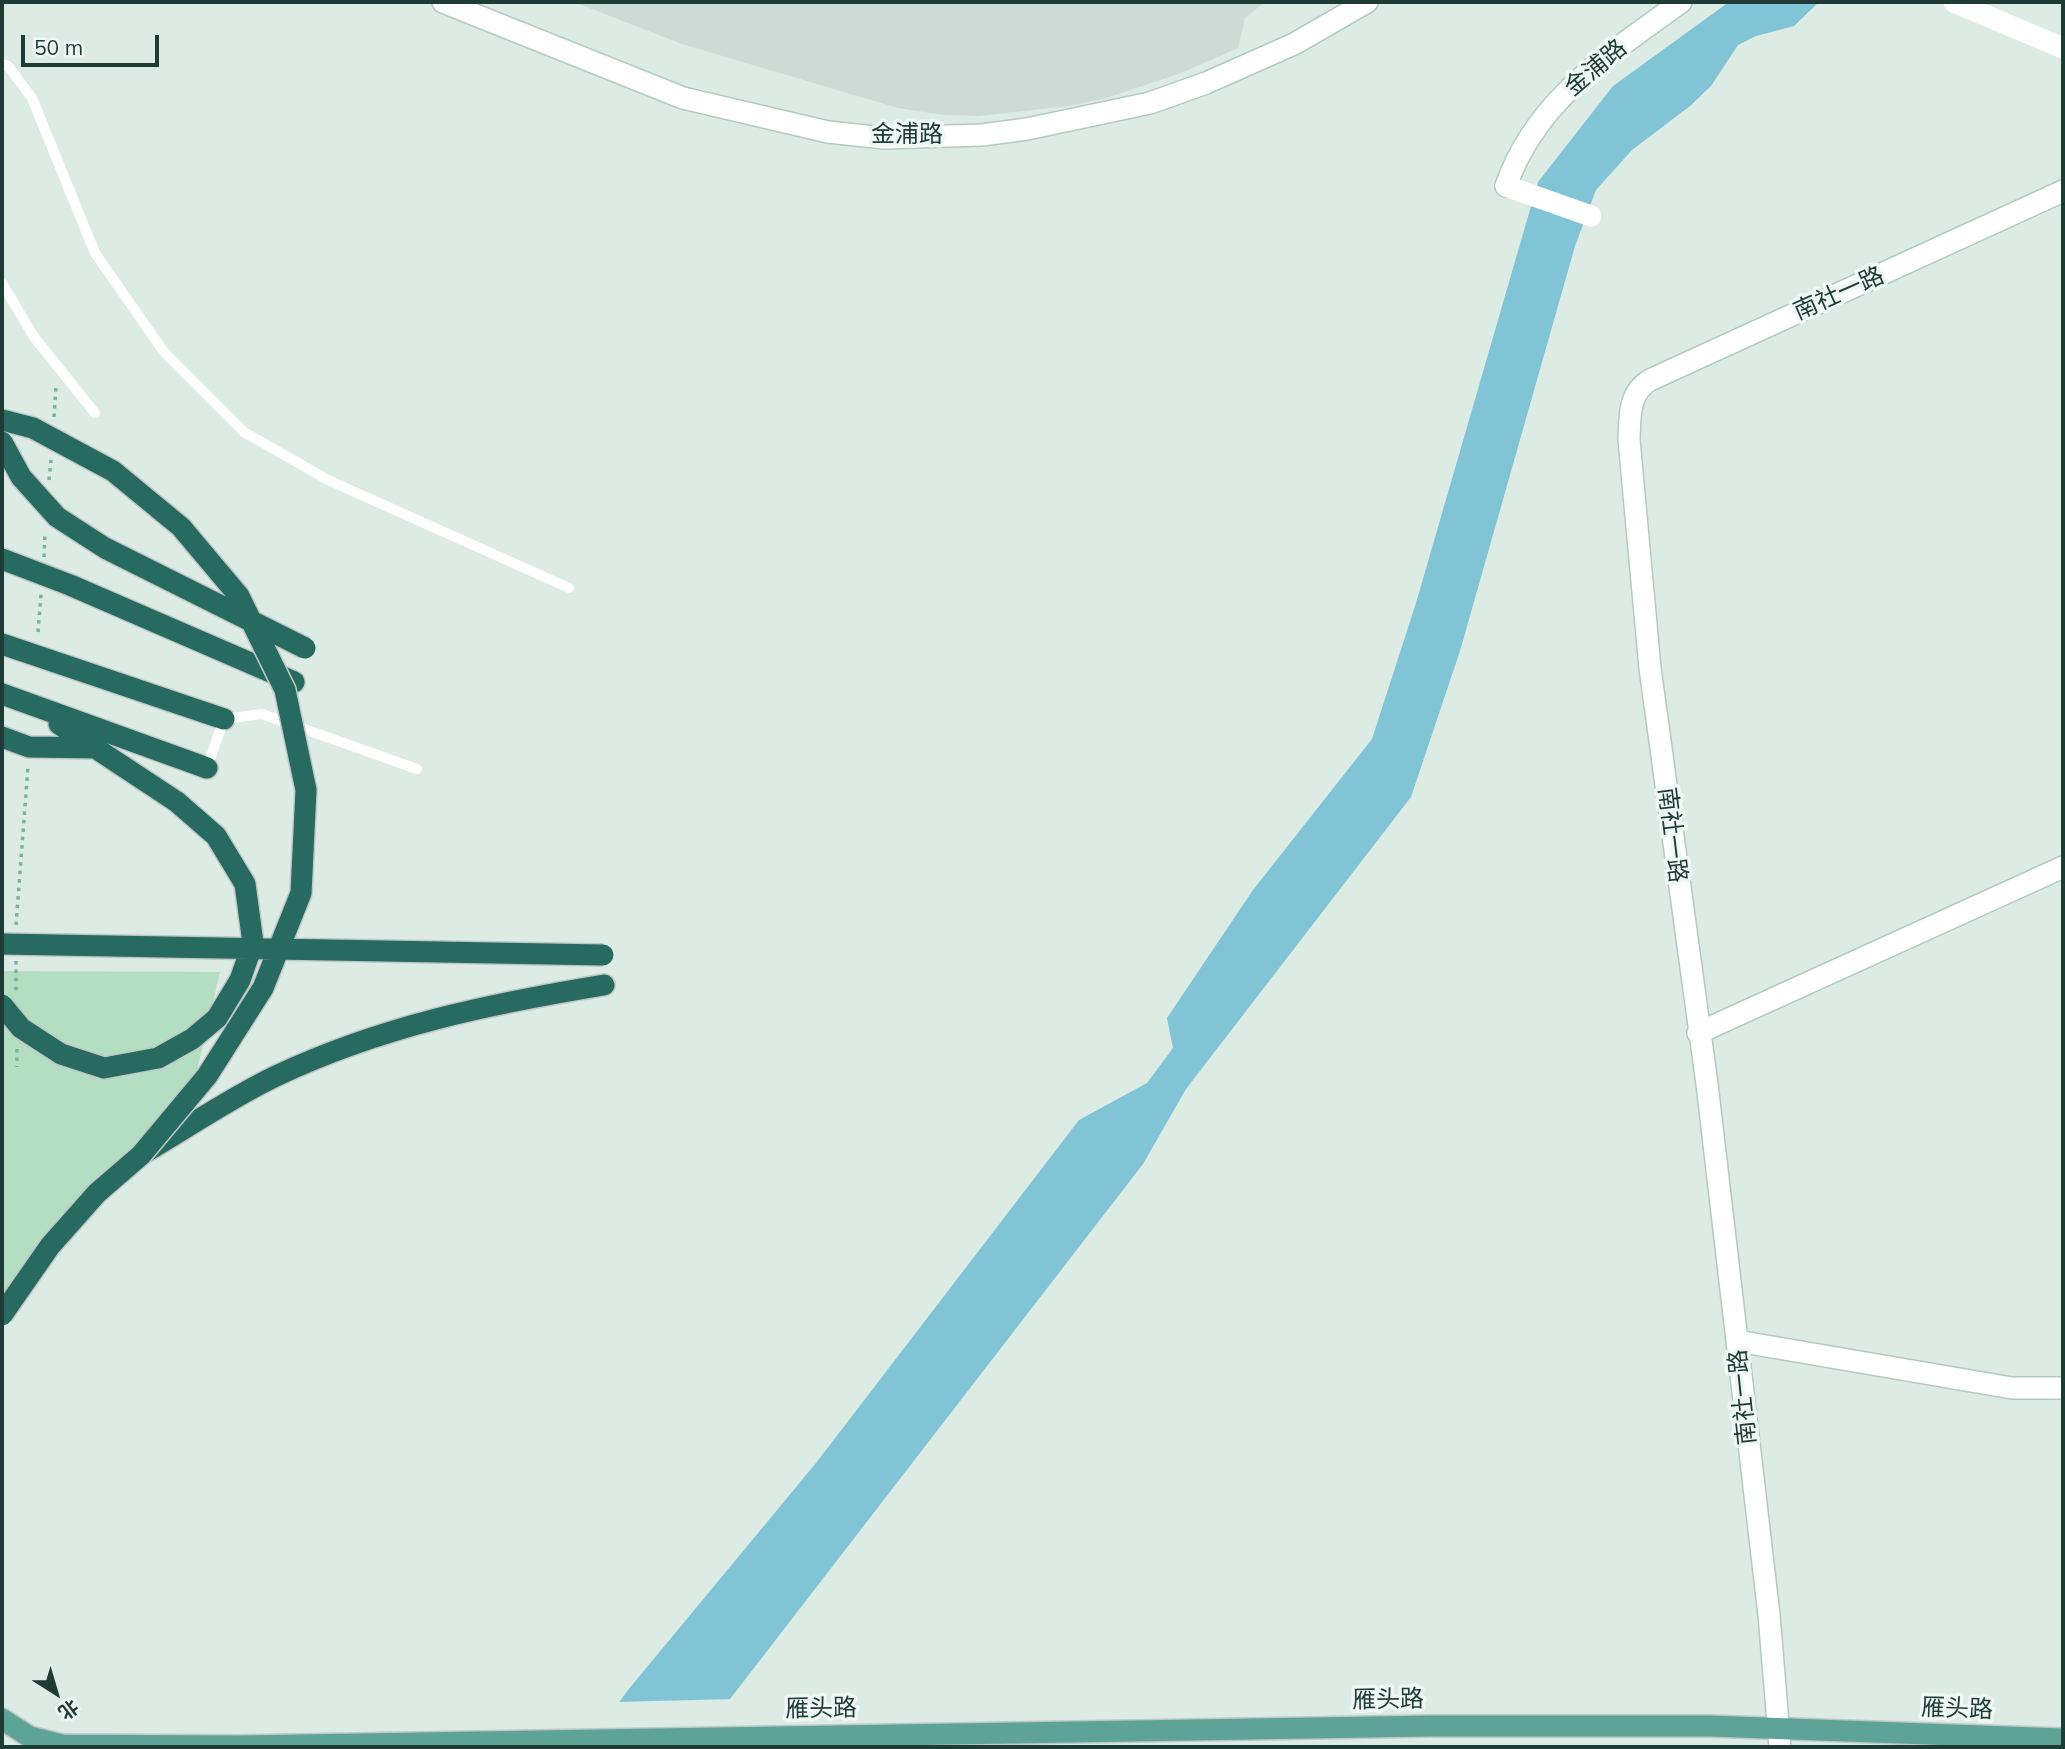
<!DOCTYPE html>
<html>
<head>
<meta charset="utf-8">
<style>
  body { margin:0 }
  #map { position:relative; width:2065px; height:1749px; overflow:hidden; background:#ddebe5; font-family:Mulish,"Noto Sans SC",sans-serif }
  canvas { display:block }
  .frame { position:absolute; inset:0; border:4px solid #1e3b35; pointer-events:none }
  .north { position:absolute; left:21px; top:1658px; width:70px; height:70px; -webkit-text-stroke:5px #eef7f3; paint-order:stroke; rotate:143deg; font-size:19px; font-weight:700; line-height:28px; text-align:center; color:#1e3b35 }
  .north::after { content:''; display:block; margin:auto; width:24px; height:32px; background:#1e3b35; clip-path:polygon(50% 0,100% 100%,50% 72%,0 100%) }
  .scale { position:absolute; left:21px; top:35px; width:138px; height:32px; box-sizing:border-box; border:4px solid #1e3b35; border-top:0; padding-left:9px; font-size:21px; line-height:24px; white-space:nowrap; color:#1e3b35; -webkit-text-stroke:5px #eef7f3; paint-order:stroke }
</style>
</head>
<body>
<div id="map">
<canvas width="2065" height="1749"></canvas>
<div class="frame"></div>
<div class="north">北</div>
<div class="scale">50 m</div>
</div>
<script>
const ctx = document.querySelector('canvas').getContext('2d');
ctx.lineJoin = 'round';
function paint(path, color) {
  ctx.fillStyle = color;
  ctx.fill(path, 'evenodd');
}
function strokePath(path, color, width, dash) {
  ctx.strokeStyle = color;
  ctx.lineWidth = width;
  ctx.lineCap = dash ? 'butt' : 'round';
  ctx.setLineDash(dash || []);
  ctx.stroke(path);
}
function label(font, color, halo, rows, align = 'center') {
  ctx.font = font + ' Mulish,"Noto Sans SC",sans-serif';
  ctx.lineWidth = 7;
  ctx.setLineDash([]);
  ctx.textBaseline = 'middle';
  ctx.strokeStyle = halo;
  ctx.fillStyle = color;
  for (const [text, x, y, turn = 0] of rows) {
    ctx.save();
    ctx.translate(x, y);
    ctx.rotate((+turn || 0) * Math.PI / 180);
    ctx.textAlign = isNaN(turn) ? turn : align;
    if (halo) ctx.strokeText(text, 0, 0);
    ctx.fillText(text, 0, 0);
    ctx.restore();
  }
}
paint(new Path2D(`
  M574,2H1265L1245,18L1238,48L1181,73L1106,98L1069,106L979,116L944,115L898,108L682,44Z`), '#ccdbd5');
paint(new Path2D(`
  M2,971L220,972L196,1075L2,1313Z`), '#b4dec2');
paint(new Path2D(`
  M1729,2H1819L1794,26L1756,36L1738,45L1711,86L1690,106L1632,150L1596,190L1575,246L1460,651L1411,797L1186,1089L1143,1164L693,1747H586L628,1690L816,1463L1079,1120L1147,1083L1173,1048L1167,1018L1253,890L1372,739L1416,603L1538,182L1613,86Z`), '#80c4d6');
paint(new Path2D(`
  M735,1699L698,1747L583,1745L615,1702Z`), '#ddebe5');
const secondary = new Path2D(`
  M443,2L683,98L828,132L884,138L982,135L1027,129L1150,103L1206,83L1294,44L1367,2
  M1506,186C1536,99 1611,53 1681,2
  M1698,1033L2063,867
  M1737,1341L2012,1388H2063
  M1780,1747L1769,1615L1707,1084L1650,668L1629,440C1630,417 1628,393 1650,380L2063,191`);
const primary = new Path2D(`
  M2,1719L30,1737L62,1745L239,1746L1430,1726H1710L2063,1739`);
const highway = new Path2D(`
  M2,559L70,585L294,682
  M2,644L224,719
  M2,694L207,768
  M59,724L177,802
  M2,737L29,747L98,748
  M142,1154C187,1128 230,1098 276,1076C382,1026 489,1004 604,985`);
strokePath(secondary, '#b0cbc3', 24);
strokePath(primary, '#c0c8c6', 24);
strokePath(highway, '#c0c8c6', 24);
strokePath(new Path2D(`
  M54,417L56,386
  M49,480L51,460
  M44,557L45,533
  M38,632L41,594
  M16,925L28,767
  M16,961V992
  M17,1049V1067`), '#7bb1a3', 3.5, [3.5, 5]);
strokePath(new Path2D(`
  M2,64L8,66L32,98L95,253L164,352L244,432L328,480L569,588
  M2,283L34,337L95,413
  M207,768L224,719L262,714L417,769`), '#fff', 10);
strokePath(new Path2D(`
  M1954,2L2063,48
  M1506,186L1591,216`), '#fff', 21);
strokePath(secondary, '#fff', 21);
strokePath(primary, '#5ea496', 21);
strokePath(highway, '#276a60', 21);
const highwayBridge = new Path2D(`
  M2,420L33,428L113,471L181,527L239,596L285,690L306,790L301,893L263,988L207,1076L141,1155L97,1193L50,1246L2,1315
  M2,442L21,477L57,517L105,548L305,648
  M2,944L603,955
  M2,1005L21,1028L61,1054L104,1068L158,1058L192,1039L217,1018L240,980L253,943L245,884L216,836L177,802`);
strokePath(highwayBridge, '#c0c8c6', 24, []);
strokePath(highwayBridge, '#276a60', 21);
label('24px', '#1e3b35', '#eef7f3', [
  ["金浦路",1596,68,-40],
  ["金浦路",907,135],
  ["南社一路",1839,294,-24],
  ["南社一路",1672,835,83],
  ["南社一路",1743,1397,-96],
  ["雁头路",1388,1700,-1],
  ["雁头路",821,1709,-1],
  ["雁头路",1957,1709,2]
]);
</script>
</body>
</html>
